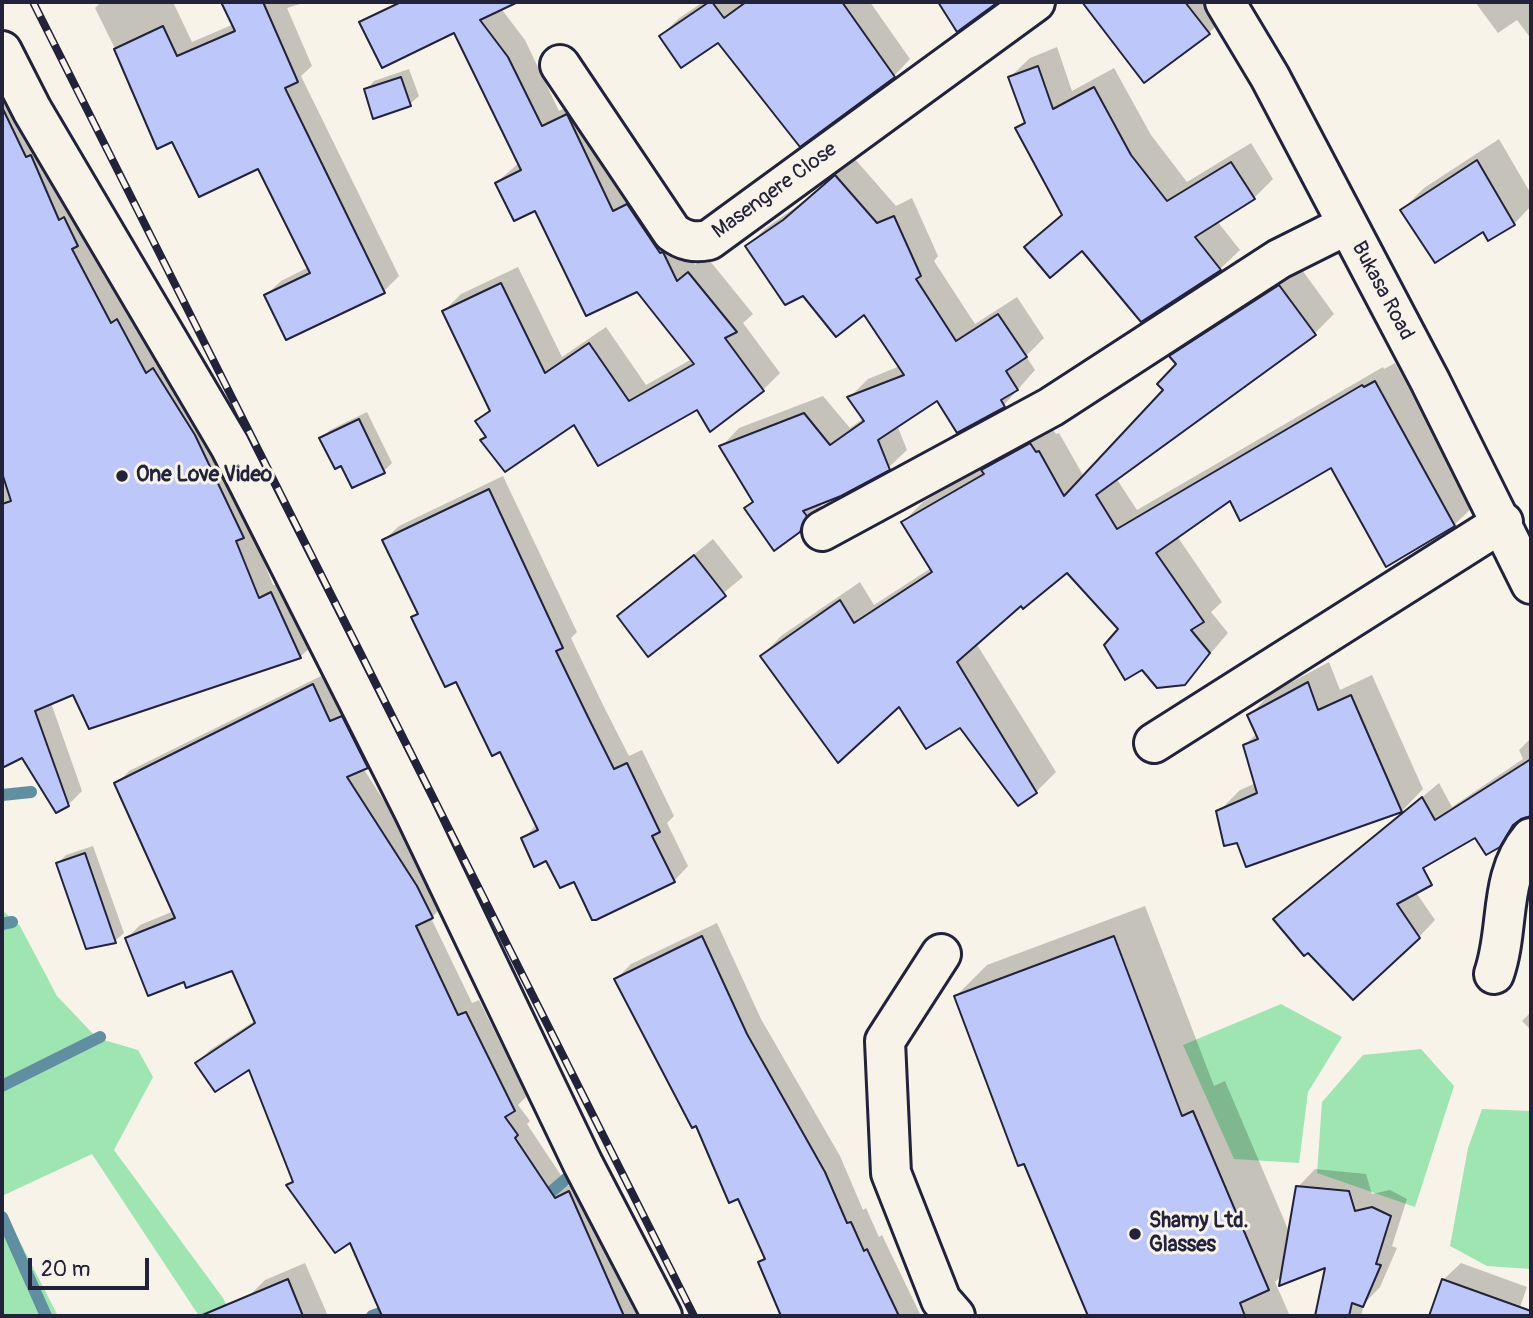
<!DOCTYPE html>
<html>
<head>
<meta charset="utf-8">
<style>
  body { margin:0 }
  #map { position:relative; width:1533px; height:1318px; overflow:hidden; background:#f7f3e8; font-family:Pangolin,sans-serif }
  canvas { display:block }
  .frame { position:absolute; inset:0; border:4px solid #22223b; pointer-events:none }
  .scale { position:absolute; left:28px; top:1258px; width:121px; height:32px; box-sizing:border-box; border:4px solid #22223b; border-top:0; padding-left:9px; font-size:21px; line-height:24px; white-space:nowrap; color:#22223b; -webkit-text-stroke:5px #f7f3e8; paint-order:stroke }
</style>
</head>
<body>
<div id="map">
<canvas width="1533" height="1318"></canvas>
<div class="frame"></div>
<div class="scale">20 m</div>
</div>
<script>
const ctx = document.querySelector('canvas').getContext('2d');
ctx.lineJoin = 'round';
function paint(path, color) {
  ctx.fillStyle = color;
  ctx.fill(path, 'evenodd');
}
function strokePath(path, color, width, dash) {
  ctx.strokeStyle = color;
  ctx.lineWidth = width;
  ctx.lineCap = dash ? 'butt' : 'round';
  ctx.setLineDash(dash || []);
  ctx.stroke(path);
}
function label(font, color, halo, rows, align = 'center') {
  ctx.font = font + ' Pangolin,sans-serif';
  ctx.lineWidth = 6;
  ctx.setLineDash([]);
  ctx.textBaseline = 'middle';
  ctx.strokeStyle = halo;
  ctx.fillStyle = color;
  for (const [text, x, y, turn = 0] of rows) {
    ctx.save();
    ctx.translate(x, y);
    ctx.rotate((+turn || 0) * Math.PI / 180);
    ctx.textAlign = isNaN(turn) ? turn : align;
    if (halo) ctx.strokeText(text, 0, 0);
    ctx.fillText(text, 0, 0);
    ctx.restore();
  }
}
paint(new Path2D(`
  M2,910L20,926L57,996L97,1038L138,1050L153,1077L114,1150L223,1298L232,1316H199L92,1154L2,1196Z
  M1281,1004L1342,1037L1308,1092L1299,1163L1234,1159L1183,1045Z
  M1421,1049L1454,1086L1415,1207L1317,1173L1322,1102L1363,1055Z
  M1482,1109L1531,1111V1269L1487,1266L1450,1246L1468,1148Z
  M2,1207L58,1316H2Z`), '#9fe5b2');
paint(new Path2D(`
  M101,2H173L192,42L234,24L223,2H306L287,8L312,66L301,76L399,276L384,291L266,295L281,281L309,267L259,166L172,139L158,146L129,87L132,83L95,8Z
  M433,2H496L525,40L559,111L584,98L680,236L695,265L706,256L753,314L743,323L780,373L763,390L697,408L575,422L482,441L487,436L477,421L491,408L444,311L461,294L518,267L562,357L606,327L646,385L692,359L637,290L535,209L515,219L497,182L520,162L455,31L441,37Z
  M703,2H870L910,59L894,76L719,41L661,36L678,19Z
  M1098,2H1216L1226,15L1209,33L1090,10Z
  M1475,2H1531V34L1529,36L1517,20L1498,33Z
  M1057,47L1072,91L1114,68L1151,135L1187,182L1251,143L1273,179L1254,198L1217,221L1240,250L1220,269L1142,320L1082,248L1026,247L1063,213L1018,129L1026,120L1010,77L1030,58Z
  M2,65L125,310L132,306L168,355L251,529L273,585L288,584L315,643L300,657L90,726L74,693L51,703L82,791L68,805L23,755L2,766Z
  M409,69L419,96L410,104L366,90L374,81Z
  M1499,139L1531,194V206L1514,224L1483,229L1402,210L1424,188Z
  M854,158L896,206L912,198L938,256L934,261L975,324L1017,297L1044,338L1026,356L1035,370L1004,405L958,431L937,399L897,425L907,450L888,468L823,501L818,511L799,530L754,501L721,447L739,428L823,396L850,428L864,418L850,397L868,379L900,366L865,312L803,293L747,246L766,228L803,202Z
  M1300,267L1334,314L1315,333L1116,478L1137,510L1383,367L1384,369L1395,363L1474,506L1454,525L1332,465L1230,498L1177,536L1222,602L1211,612L1228,633L1185,683L1121,629L1067,570L1021,604L976,643L1056,772L1036,792L960,726L762,656L781,636L860,582L874,605L931,568L903,522L923,502L989,464L1003,450L1050,425L1056,434L1059,433L1084,477L1165,390L1178,365L1172,356L1191,337Z
  M367,412L392,463L384,471L342,464L321,438L330,430Z
  M503,476L577,632L571,638L602,703L629,756L642,750L674,816L667,823L688,866L674,881L574,879L523,839L537,824L501,750L413,617L419,612L384,540L399,526Z
  M713,539L743,577L649,654L619,616Z
  M1329,662L1340,690L1372,675L1423,789L1403,810L1247,865L1238,841L1218,812L1240,790L1256,783L1245,745L1257,733L1249,716L1270,694Z
  M327,673L380,754L363,768L430,873L445,904L431,918L472,1003L479,1000L527,1096L518,1105L530,1121L527,1124L568,1186L583,1179L643,1316H384L351,1240L288,1185L294,1179L249,1067L197,1063L210,1050L256,1020L233,969L185,980L127,938L140,925L174,911L116,784L129,771Z
  M1531,738V794L1406,862L1413,888L1435,920L1419,937L1275,920L1439,783L1452,807L1523,759L1519,750Z
  M93,846L124,933L115,941L58,863L66,855Z
  M1145,906L1214,1086L1225,1081L1290,1234L1298,1187L1315,1169L1366,1174L1372,1194L1390,1190L1407,1199L1392,1246L1397,1248L1380,1287L1364,1304L1361,1316H1317L1327,1265L1283,1275L1275,1282L1290,1316H1090L956,996L987,965Z
  M717,923L761,1019L840,1156L863,1210L866,1208L879,1237L882,1235L921,1316H783L760,1263L765,1257L739,1197L616,979L631,964Z
  M1531,1012V1030L1522,1021Z
  M305,1263L328,1316H255L247,1298L265,1280Z
  M1461,1263L1527,1287L1517,1316H1431L1443,1280Z`), '#0003');
strokePath(new Path2D(`
  M2,795L31,792
  M2,924L12,922
  M2,1086L100,1037
  M538,1203L580,1167
  M2,1217L46,1316
  M372,1316L395,1308`), '#608fa2', 12);
const building = new Path2D(`
  M221,2H263L298,82L285,88L385,293L286,340L264,295L310,273L258,169L199,197L172,142L157,149L114,49L163,26L177,56L235,31Z
  M401,2H518L480,20L508,57L542,126L567,114L613,211L627,204L660,253L663,252L677,281L688,272L737,332L725,338L764,391L710,432L697,410L598,466L574,425L505,472L480,440L486,437L475,421L490,411L442,311L501,283L545,373L589,343L629,401L694,364L637,292L586,316L535,211L514,221L495,183L521,170L454,33L382,68L359,22Z
  M709,2H712L724,18L746,2H842L895,77L800,147L718,43L681,68L659,36Z
  M938,2H998L957,32Z
  M1082,2H1185L1210,34L1144,83Z
  M1038,66L1053,109L1094,87L1131,155L1167,201L1231,162L1255,199L1195,237L1221,270L1141,322L1082,251L1050,278L1024,247L1062,215L1015,128L1025,123L1008,77Z
  M401,77L411,106L373,119L364,89Z
  M2,107L26,157L31,155L59,220L64,217L78,246L72,249L111,323L117,319L146,373L153,368L195,435L244,538L236,541L259,598L271,592L301,658L89,729L73,695L35,711L69,806L56,813L22,758L2,768V504L11,501L2,473Z
  M1477,160L1515,225L1488,241L1483,232L1435,263L1400,210Z
  M835,175L877,223L894,216L921,276L916,279L956,341L998,314L1027,357L1006,371L1018,390L1001,400L1005,407L957,433L937,401L878,440L890,470L841,496L803,511L807,516L800,532L774,551L744,508L753,502L719,446L804,413L830,445L864,421L847,397L904,375L864,315L836,337L803,296L785,305L745,246L783,220Z
  M1279,285L1316,335L1096,495L1117,529L1362,385L1364,387L1375,381L1455,526L1386,567L1331,468L1240,521L1230,501L1156,553L1204,622L1191,630L1210,653L1185,685L1157,688L1142,670L1125,680L1104,645L1118,629L1067,573L1023,609L1021,606L957,662L1037,793L1018,806L960,728L926,749L899,707L838,763L760,656L840,600L854,623L932,572L901,522L984,474L981,470L1030,443L1036,452L1039,451L1064,496L1163,390L1157,384L1176,364L1169,356Z
  M359,419L385,473L352,488L341,466L335,469L319,438Z
  M489,489L563,648L556,651L588,717L614,769L627,763L660,832L652,836L675,882L596,920H592L574,882L560,888L546,861L534,867L521,838L538,830L500,752L492,756L456,682L445,687L411,617L418,614L382,540Z
  M694,555L726,596L648,657L617,616Z
  M1308,682L1318,710L1351,695L1402,812L1246,867L1237,843L1224,846L1216,811L1257,793L1243,745L1258,739L1247,715Z
  M313,684L330,721L342,716L368,768L347,777L417,886L433,918L416,926L458,1015L466,1012L515,1111L505,1117L518,1135L515,1138L555,1198L569,1191L624,1316H382L350,1243L335,1253L286,1185L293,1182L249,1070L215,1092L195,1063L255,1023L232,971L186,988L184,982L148,996L125,938L175,918L114,783Z
  M1531,759V816L1521,819L1513,825L1500,847L1486,855L1475,838L1423,868L1432,885L1397,904L1420,938L1353,1000L1308,953L1304,956L1273,919L1422,797L1435,820Z
  M85,853L116,943L86,949L56,863Z
  M702,936L747,1034L825,1172L847,1223L851,1222L864,1251L867,1249L899,1316H781L758,1262L765,1259L738,1199L729,1203L696,1126L692,1128L614,979Z
  M1114,936L1182,1116L1193,1111L1269,1290L1240,1303L1245,1316H1088L1024,1164L1018,1166L954,996Z
  M1296,1186L1349,1191L1355,1211L1372,1207L1391,1216L1376,1264L1381,1265L1363,1307L1352,1303L1349,1316H1315L1325,1268L1279,1286Z
  M288,1279L303,1316H200Z
  M1442,1279L1531,1311V1316H1429Z`);
paint(building, '#bec7f9');
strokePath(building, '#22223b', 2);
const minor = new Path2D(`
  M1225,2L1270,77L1430,381L1531,584
  M2,51L32,110L230,446L414,811L583,1164L662,1316
  M560,65L672,232C684,241 694,243 709,240L1035,2
  M822,531L1051,407L1279,259L1347,225
  M1154,743L1503,522
  M941,954L885,1041L891,1173L941,1300L955,1316
  M1494,974C1510,928 1498,877 1531,838`);
strokePath(minor, '#22223b', 44);
strokePath(minor, '#f7f3e8', 38);
const rail = new Path2D(`
  M33,2L694,1316`);
strokePath(rail, '#22223b', 8);
strokePath(rail, '#f7f3e8', 5, [16]);
for (const [x, y, r, color] of [
  [122,476,7,"#22223b"],
  [1135,1234,7,"#22223b"]
]) {
  const dot = new Path2D();
  dot.arc(x, y, r, 0, 2 * Math.PI);
  ctx.fillStyle = color;
  ctx.fill(dot);
  strokePath(dot, '#f7f3e8', 2.5);
}
label('21px', '#22223b', '#f7f3e8', [
  ["Masengere Close",775,191,-36],
  ["Bukasa Road",1382,291,62]
]);
label('bold 21px', '#22223b', '#f7f3e8', [
  ["One Love Video",136,476],
  ["Shamy Ltd.",1149,1222],
  ["Glasses",1149,1246]
], 'left');
</script>
</body>
</html>
